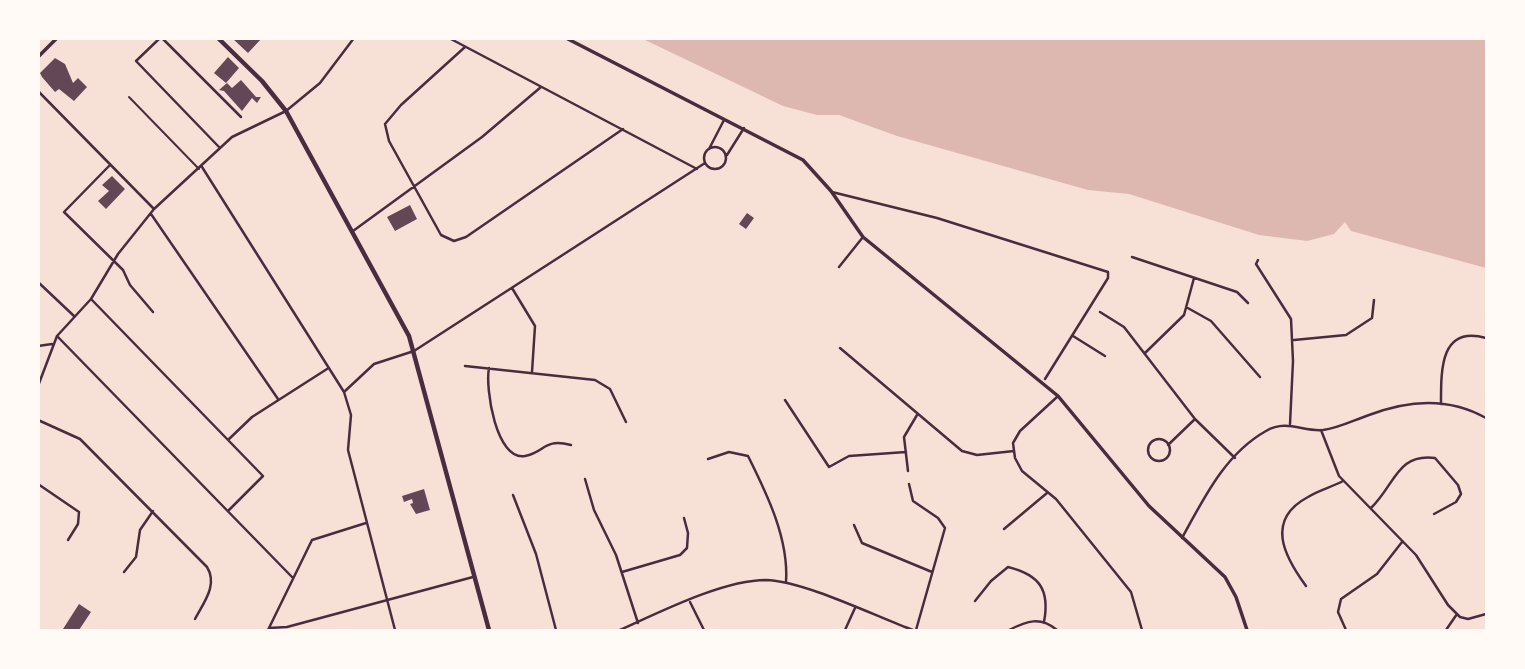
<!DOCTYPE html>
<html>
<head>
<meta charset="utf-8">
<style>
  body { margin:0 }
  #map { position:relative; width:1525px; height:669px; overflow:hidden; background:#f7e1d7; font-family:Poppins,sans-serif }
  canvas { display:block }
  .frame { position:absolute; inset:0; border:40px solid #fffaf5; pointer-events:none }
</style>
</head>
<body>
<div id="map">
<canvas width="1525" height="669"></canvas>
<div class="frame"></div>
</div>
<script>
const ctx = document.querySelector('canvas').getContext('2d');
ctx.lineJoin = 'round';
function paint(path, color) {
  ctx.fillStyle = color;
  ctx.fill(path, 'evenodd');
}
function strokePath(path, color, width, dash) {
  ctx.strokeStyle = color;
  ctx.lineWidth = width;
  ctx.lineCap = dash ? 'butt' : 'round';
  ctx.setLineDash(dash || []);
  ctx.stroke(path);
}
paint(new Path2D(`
  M643,39H1486V268L1351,231L1345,222L1334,234L1307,241L1259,235L1129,194L1088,190L897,136L839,115H817L783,106Z`), '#dcb8b0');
paint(new Path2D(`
  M232,38H262L248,53Z
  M228,57L239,68L226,83L214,73Z
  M55,58L65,64L73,83L78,78L87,87L74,101L59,89L55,92L42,77L40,73Z
  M241,80L256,97H261L257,103L252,98L242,111L224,91L219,90L227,83L232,88Z
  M112,176L125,189L106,209L98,201L109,191L102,185Z
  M410,205L417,219L395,231L387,217Z
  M747,213L754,218L746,229L739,224Z
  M424,489L430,510L416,514L410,504L413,503L412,499L404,502L402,496Z
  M79,604L91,612L79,630H66L63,629Z`), '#644757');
strokePath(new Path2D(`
  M129,97L199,169`), '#4a2c40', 2);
strokePath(new Path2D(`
  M160,38L136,61L219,147
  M162,38L241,117
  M449,38L697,169
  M465,47L401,105L385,124L389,141L441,235L454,241L466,237L623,129
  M38,91L154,209
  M704 158a11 11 0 1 1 22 0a11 11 0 1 1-22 0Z
  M709,149L724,120
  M727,155L744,128
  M110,165L64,212L123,270L130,285L153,312
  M202,167L344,392L351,415L348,450L395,630
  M832,192L937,218L1108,272V278L1045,379
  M151,214L278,399
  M353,231L482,137L541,87
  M1132,257L1237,292L1248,303
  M1258,260L1256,264L1291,319L1293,361L1290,424
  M839,267L863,237
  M38,282L74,316
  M512,288L535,326L532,372
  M91,299L263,476L228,511
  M1186,307L1211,321L1260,377
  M1100,312L1124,327L1195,419L1235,458
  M57,336L292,577
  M1073,336L1105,356
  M1294,340L1346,335L1372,318L1374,300
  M38,346L52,344
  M840,348L962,451L977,455L1014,451
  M1145,353L1184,315L1194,278
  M465,366L595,380L610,389L626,422
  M489,368C485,388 496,461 525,456C546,452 543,438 571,445
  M38,386L57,336L91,299L118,254L154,209L232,137L286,111L320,83L354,38
  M344,392L374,364L414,351L705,163
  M1057,397L1020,431L1013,443L1015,458L1022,471L1056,499L1131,592L1142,630
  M785,400L829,467L849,456L906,452
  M1441,404C1441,370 1440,325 1486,338
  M38,420L80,439L207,567C218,585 204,602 195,619
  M1321,430L1339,476L1416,555L1448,605L1460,617L1468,619L1486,614
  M1148 450a11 11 0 1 1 22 0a11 11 0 1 1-22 0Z
  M228,440L252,417L327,369
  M1168,445L1195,419
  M708,459L729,452L748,456C767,494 789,539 786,582
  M908,471L904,437L917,415
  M585,479L594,510L616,555L638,623
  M38,484L79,512L78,524L68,540
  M909,484L913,501L938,518L945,528L916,630
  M513,495L536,554L556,630
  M1371,508C1395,485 1397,453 1435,458L1458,485L1461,494L1456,502L1434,514
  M854,525L862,543L932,572
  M1004,529L1047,493
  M1182,538C1204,498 1225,454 1266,431C1287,419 1303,432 1323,430C1339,428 1354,420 1369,415C1408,400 1449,397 1486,418
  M124,572L136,557L140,530L153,511
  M622,572L680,555L687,548L688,533L684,518
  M1306,586C1284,556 1265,520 1308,497C1319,490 1332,487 1343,481
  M975,601L991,581L1008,567C1040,575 1050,590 1044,622
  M690,602L704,630
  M269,628L287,627L473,577
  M268,630L312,540L366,523
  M620,630C660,612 723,580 766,580C804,581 875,616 913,630
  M845,630L855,608
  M1009,630C1027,621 1040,616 1057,630
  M1346,630L1338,612L1341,599L1377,574L1402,542
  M1446,630L1457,614`), '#4a2c40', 2.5);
strokePath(new Path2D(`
  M566,38L803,160L831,191L863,237L1058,396L1149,506L1225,577L1236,597L1247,630
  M38,57L57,38`), '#4a2c40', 3.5);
strokePath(new Path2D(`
  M218,38L262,81L286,111L409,336L489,630`), '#4a2c40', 4.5);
</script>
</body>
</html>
